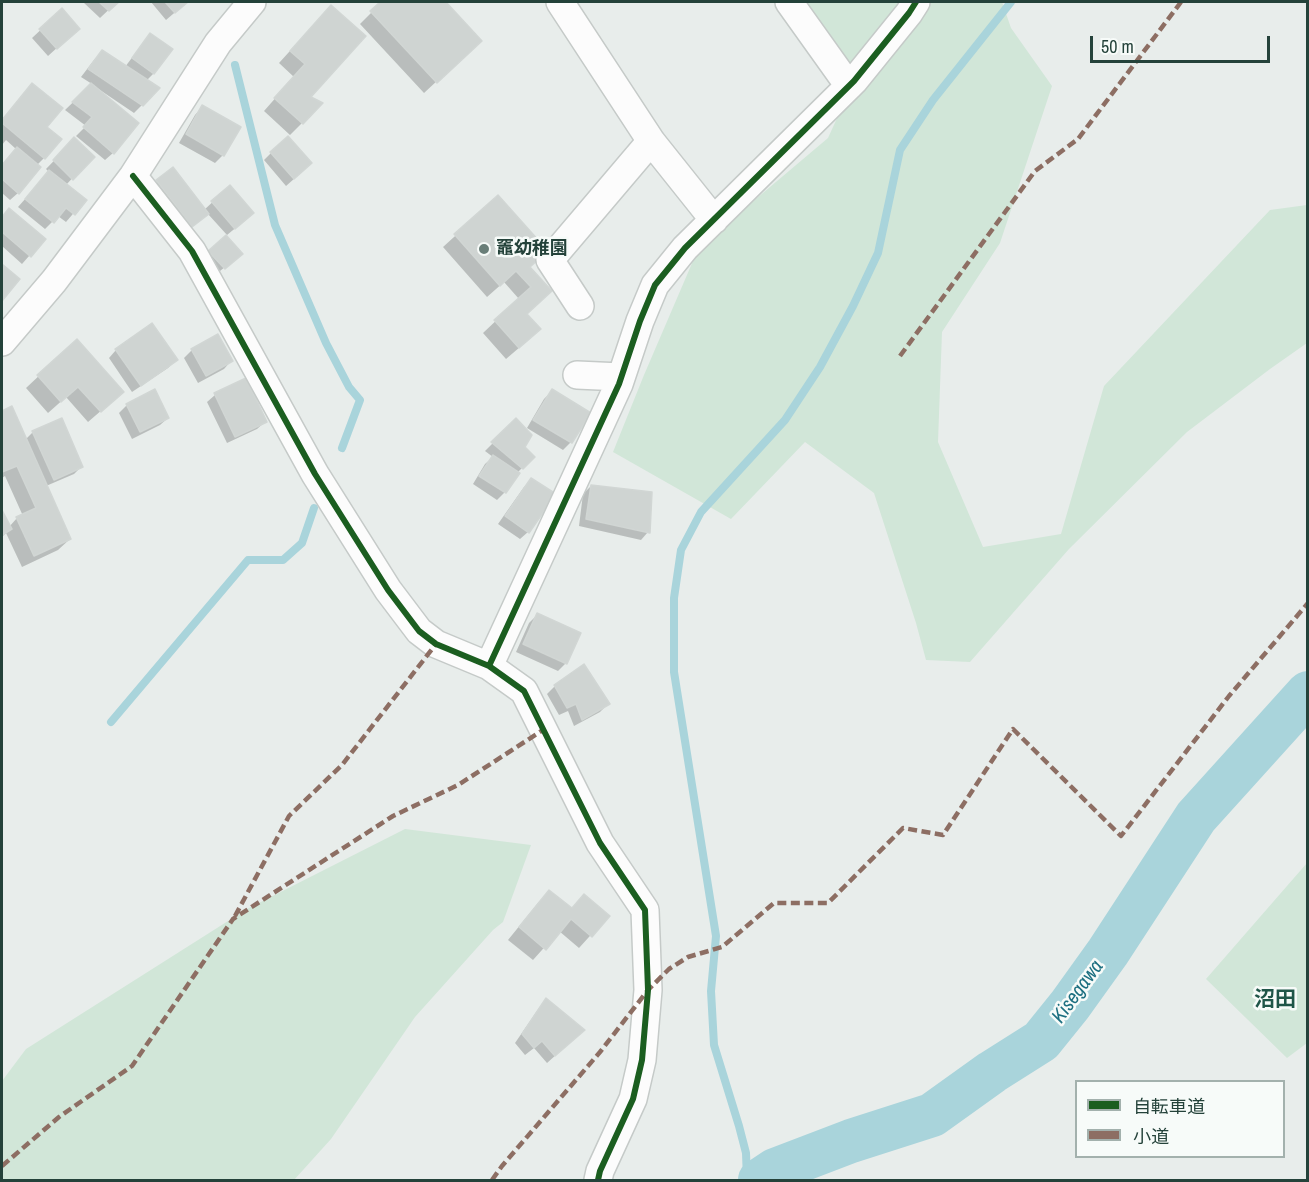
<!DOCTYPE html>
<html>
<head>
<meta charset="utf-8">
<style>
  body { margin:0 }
  #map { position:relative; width:1309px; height:1182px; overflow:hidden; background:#e8edeb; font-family:"Archivo Narrow","Noto Sans JP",sans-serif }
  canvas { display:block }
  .frame { position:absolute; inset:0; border:3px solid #24423a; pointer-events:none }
  .legend { position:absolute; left:1075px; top:1080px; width:210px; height:78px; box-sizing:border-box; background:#f7fbf9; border:2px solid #a3b1ad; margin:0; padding:8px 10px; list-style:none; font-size:18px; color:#24423a }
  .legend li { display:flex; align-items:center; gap:12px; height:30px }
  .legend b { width:30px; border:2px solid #a3b1ad }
  .scale { position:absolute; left:1090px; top:36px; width:180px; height:27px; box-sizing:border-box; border:3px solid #24423a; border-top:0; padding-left:8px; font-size:18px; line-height:21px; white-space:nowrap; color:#24423a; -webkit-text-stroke:4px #f7fbf9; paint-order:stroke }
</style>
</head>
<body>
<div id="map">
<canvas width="1309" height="1182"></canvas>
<div class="frame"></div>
<ul class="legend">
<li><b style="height:8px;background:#1b5e20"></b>自転車道</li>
<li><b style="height:8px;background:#8d6e63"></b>小道</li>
</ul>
<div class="scale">50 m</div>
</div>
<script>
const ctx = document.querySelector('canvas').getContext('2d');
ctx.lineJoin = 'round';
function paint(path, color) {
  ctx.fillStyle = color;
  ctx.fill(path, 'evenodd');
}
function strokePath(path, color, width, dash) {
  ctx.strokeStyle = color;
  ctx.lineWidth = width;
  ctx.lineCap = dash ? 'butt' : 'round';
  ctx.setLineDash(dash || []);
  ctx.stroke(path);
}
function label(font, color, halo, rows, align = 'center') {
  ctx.font = font + ' "Archivo Narrow","Noto Sans JP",sans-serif';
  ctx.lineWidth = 5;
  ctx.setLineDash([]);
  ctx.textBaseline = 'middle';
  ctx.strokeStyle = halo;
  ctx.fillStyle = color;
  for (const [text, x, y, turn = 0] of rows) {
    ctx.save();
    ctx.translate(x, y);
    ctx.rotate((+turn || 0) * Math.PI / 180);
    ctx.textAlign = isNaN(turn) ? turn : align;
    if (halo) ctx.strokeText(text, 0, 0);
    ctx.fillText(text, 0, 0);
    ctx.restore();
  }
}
paint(new Path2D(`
  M796,2H1002L1011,28L1052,86L1000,243L942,332L938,442L983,547L1061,534L1104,386L1270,210L1307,205V343L1270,369L1187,432L1069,549L970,662L926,660L916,623L874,493L805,442L731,519L613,452L644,375L699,247L828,138L854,81Z
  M405,829L531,845L503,922L493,930L415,1017L331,1139L294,1180H2V1081L26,1049L247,909Z
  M1307,863V1043L1287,1058L1206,979Z`), '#d1e6d8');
paint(new Path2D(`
  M83,2H117L100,18Z
  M151,2H187L166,20Z
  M382,2H444L480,41L424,93L360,24Z
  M62,10L70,36L48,56L32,38Z
  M319,19L309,98L302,123L290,135L264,111L294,77L279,63Z
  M150,35L170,50L153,74L146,81L142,105L134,113L97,88L96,90L113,153L105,160L76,136L86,126L65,110L92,84L81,77L94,60L102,52L125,67L143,43Z
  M25,93L45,127L44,158L37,165L18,193L10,200L2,193V165L16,149L6,140L2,145V121Z
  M202,107L223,155L215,163L179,143L195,115Z
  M74,140L92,157L66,185L84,201L66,222L58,216L45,229L18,207L49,172L46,169Z
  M271,153L303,171L286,186L264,160Z
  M173,169L204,210L229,187L244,221L227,235L208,214L183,234L149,189Z
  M498,197L529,267L550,291L525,314L527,341L506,359L483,333L519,299L504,282L487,297L443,247Z
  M10,210L44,239L22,264L2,246V218Z
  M226,237L241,254L220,271L206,255Z
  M76,341L110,403L88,422L66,397L48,413L26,388Z
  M116,350L176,360L168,368L132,392L109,358Z
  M192,350L231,361L224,369L198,383L184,358Z
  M245,380L265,422L257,429L227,443L207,402L215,395Z
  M552,391L589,414L571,442L563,450L527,428L544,399Z
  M127,405L168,418L160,425L132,439L119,413Z
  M11,408L25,440L33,432L81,467L74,474L46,486L70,539L58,550L22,567L6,533L2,537V513L9,527L17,518L23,516L5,476L2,478V412Z
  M516,420L523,447L533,457L517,473L505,492L497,500L473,484L485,464L493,457L485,451Z
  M531,480L528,532L520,539L498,524L524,487Z
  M591,486L648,532L641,540L579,526L583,494Z
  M537,615L566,663L558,671L516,652L529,623Z
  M555,686L608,704L600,712L574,726L568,711L559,715L547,694Z
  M549,892L571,909L608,916L579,948L559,931L533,960L508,940L538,903Z
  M547,1000L576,1037L547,1063L534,1048L525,1055L515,1043L539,1008Z`), '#0003');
strokePath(new Path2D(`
  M235,65L275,225L326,343L349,387L360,400L342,448
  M111,722L248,560H283L302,543L314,508
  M747,1180L746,1153L739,1126L714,1045L711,991L716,936L674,672V598L681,550L701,512L785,420L820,367L853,306L878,253L900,150L933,100L1011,2`), '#a9d4db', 8);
strokePath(new Path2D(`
  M760,1180L775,1170L851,1141L932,1115L992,1072L1041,1041L1070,1005L1108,952L1196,817L1308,693`), '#a9d4db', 44);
const building = new Path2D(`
  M99,2H119L109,11Z
  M165,2H188L175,13Z
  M380,2H446L482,41L437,83L370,11Z
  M331,5L366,36L311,97L323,103L303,124L274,98L305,64L290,51Z
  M62,8L80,29L57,49L39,29Z
  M150,33L173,49L154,74L132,58Z
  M102,50L160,88L143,106L88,69Z
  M32,83L63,108L47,127L62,139L45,159L2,123V120Z
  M91,83L139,123L114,154L83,127L92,117L72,102Z
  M202,105L241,127L224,156L186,134Z
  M288,136L312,163L294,179L270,152Z
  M74,137L95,157L73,180L53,160Z
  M17,147L41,167L19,194L2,179V165Z
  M173,167L209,214L192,227L156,180Z
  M49,170L87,200L75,215L66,208L54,223L25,199Z
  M230,185L254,213L235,229L211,201Z
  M498,195L548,251L530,267L552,291L527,314L541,329L519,348L494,320L531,287L516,271L500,286L454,234Z
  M9,208L46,239L31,257L2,232V217Z
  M226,235L243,254L225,269L208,251Z
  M2,264L20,279L2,301Z
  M152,323L178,360L141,386L115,349Z
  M218,334L233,361L206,376L191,349Z
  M77,339L124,392L101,412L78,387L61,402L37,375Z
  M246,378L267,422L235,437L214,393Z
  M155,389L169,418L140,432L126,404Z
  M552,389L591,413L572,443L533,420Z
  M12,406L71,539L34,556L16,517L36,508L17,466L2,472V411Z
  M62,418L83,467L54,480L32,431Z
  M516,418L532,435L525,447L535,457L523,469L491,442Z
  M493,455L520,473L506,493L479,476Z
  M531,478L556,494L529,533L505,516Z
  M591,485L652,492L650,533L586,519Z
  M2,510L12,529L2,535Z
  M537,613L581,633L567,664L523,644Z
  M584,664L610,704L582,720L576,704L567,708L554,685Z
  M549,890L572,908L584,894L610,916L592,937L571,919L546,950L519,927Z
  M546,998L585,1030L555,1056L542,1041L534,1048L522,1034Z`);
paint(building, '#cfd4d2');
strokePath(building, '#d1d6d4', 1.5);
const street = new Path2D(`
  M560,2L651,141L714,220
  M789,2L849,86
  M133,176L192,251L315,474L388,590L419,631L436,644L489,666L524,691L600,843L645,910L648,990L642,1060L633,1099L600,1171L598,1180
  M580,306L550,260L651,141
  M2,342L54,281L133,176L218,43L252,2
  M577,375L621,377
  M489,666L619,384L640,321L655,285L685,248L854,81L909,13L916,2`);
strokePath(street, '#c5cac8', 30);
strokePath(street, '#fcfcfc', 27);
strokePath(new Path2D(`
  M900,356L1035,171L1078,139L1181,2
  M235,916L289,816L342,765L436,644
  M2,1166L59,1117L132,1066L233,919L393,816L458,785L543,730
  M492,1180L502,1166L600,1052L648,990L669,969L688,957L722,947L774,903H828L903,828L943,835L1013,729L1121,836L1229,696L1308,603`), '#8d6e63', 4.5, [9, 4.5]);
strokePath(new Path2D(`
  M133,176L192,251L315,474L388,590L419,631L436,644L489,666L524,691L600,843L645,910L648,990L642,1060L633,1099L600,1171L598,1180
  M489,666L619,384L640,321L655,285L685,248L854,81L909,13L916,2`), '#1b5e20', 6);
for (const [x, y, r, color] of [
  [484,249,6,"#697e78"]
]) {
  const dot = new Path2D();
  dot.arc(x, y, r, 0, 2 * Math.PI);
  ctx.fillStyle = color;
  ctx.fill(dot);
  strokePath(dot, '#f7fbf9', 2);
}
label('bold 18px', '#24423a', '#f7fbf9', [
  ["竈幼稚園",496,249]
], 'left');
label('italic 20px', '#1c6f80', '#f7fbf9', [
  ["Kisegawa",1078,992,-54]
]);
label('bold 21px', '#1f5548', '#f7fbf9', [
  ["沼田",1275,1000]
]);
</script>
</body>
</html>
